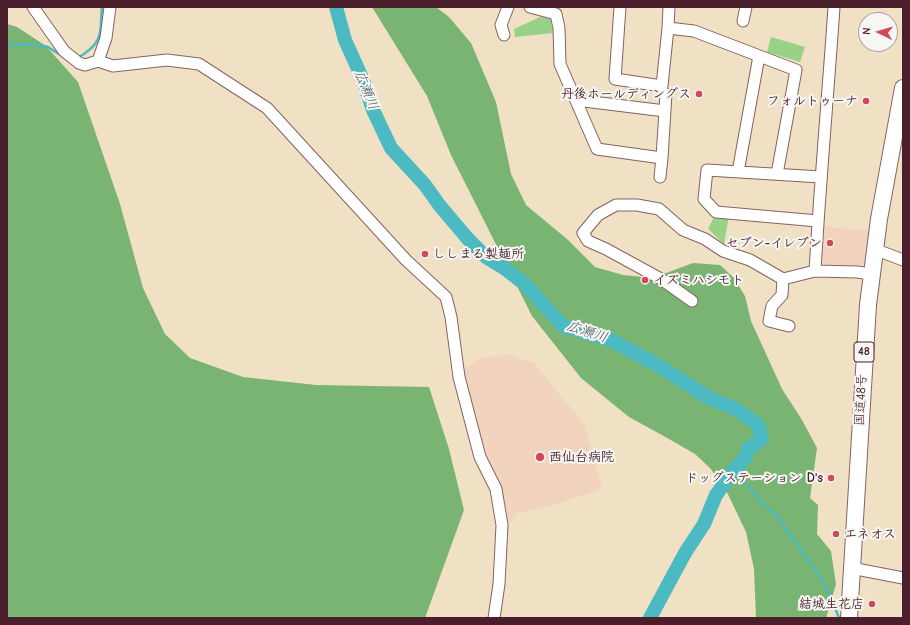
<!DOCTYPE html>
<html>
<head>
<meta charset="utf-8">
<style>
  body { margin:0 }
  #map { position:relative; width:910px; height:625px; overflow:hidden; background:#f0e0c4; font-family:"Comic Neue",sans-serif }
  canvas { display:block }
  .frame { position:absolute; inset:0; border:8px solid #4a1f2b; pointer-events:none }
  .north { position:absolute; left:858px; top:12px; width:40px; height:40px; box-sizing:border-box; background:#f6f6f2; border:1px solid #b1a0a2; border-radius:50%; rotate:275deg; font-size:11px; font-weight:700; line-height:16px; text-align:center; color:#4a1f2b }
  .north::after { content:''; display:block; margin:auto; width:14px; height:18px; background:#d1495b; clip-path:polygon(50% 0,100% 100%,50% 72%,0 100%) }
</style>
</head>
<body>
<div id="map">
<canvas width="910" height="625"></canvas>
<div class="frame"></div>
<div class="north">N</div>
</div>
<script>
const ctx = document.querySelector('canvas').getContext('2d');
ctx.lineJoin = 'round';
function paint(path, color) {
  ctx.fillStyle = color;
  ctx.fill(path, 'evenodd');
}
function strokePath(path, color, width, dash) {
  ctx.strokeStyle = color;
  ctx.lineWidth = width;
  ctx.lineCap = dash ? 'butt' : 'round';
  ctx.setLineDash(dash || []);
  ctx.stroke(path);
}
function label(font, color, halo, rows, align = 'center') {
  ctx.font = font + ' "Comic Neue","Klee One",sans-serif';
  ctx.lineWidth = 4;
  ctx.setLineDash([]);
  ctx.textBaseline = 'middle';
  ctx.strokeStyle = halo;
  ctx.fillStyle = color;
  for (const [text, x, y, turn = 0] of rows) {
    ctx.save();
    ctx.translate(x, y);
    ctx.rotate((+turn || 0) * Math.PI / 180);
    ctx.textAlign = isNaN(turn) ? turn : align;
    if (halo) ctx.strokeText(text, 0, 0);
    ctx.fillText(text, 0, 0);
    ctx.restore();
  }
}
paint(new Path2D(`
  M824,226L869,231L864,266L821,264Z
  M507,354L534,363L585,425L602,489L544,508L517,513L513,521L507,522L461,371L481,358Z`), '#f2d4be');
paint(new Path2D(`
  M540,17L551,19L553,33L515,37L514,29Z
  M771,37L805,47L800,62L767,52Z
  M715,215L729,216L724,244L708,229Z`), '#97d286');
paint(new Path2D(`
  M372,7H436L449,17L471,43L496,102L511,174L526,205L567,239L595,267L623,275L653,278L693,263L720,265L733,277L745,296L751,321L782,389L802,420L817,448L810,498L818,505L817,534L831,551L836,584L826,618H756L754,569L746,532L725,488L710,468L695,454L669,439L629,417L581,378L532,316L451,155L427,96Z
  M7,24L17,27L46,46L78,82L120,204L143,288L165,334L190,358L243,377L316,385L429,387L449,449L464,510L425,618H7Z`), '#79b473');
strokePath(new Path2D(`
  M7,44L39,45L48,47L62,56
  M78,57C83,56 85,53 89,50C104,38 100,25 102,7
  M735,469L759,500L776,515L819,575L829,593L839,618`), '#4bbac2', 2.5);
strokePath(new Path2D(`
  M336,7L345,40L363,80L373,110L391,148L425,185L440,206L468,239L486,257L504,268L526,285L563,326L611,340L659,366L709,398L738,410L758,425L762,439L748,449L746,457L735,469L716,495L704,524L685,553L650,618`), '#4bbac2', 14);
const minor = new Path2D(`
  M33,7L64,51L79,63L85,65L98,61L113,66L167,60L199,64L267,108L406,260L446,297L451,317L459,377L480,457L496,489L502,525L499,584L494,618
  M530,7L556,14L559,28L560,64L597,149L662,158L666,94
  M620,7L615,79L662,86L668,28L694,31L796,70L777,174
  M743,21L746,7
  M668,28L669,7
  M504,35L501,25L508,7
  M98,61L106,38L110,7
  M576,100L665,111
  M738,172L759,56
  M660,177L662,158
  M818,221L716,212L704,199L707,170L821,177
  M874,249L903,260
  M815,271C820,183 828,95 834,7
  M783,279L782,295L772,306L769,321L789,326
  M692,301L661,279L606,249L588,241L583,233L598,215L616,205H637L659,209L683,230L705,239L723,251L750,260L783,279L815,271L857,272L871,274
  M851,568L903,578`);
const highway = new Path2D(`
  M849,618L868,305L879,219L903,88`);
strokePath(minor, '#846361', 13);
strokePath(highway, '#846361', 18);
strokePath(minor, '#fff', 11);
strokePath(highway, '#fff', 16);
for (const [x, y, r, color] of [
  [699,94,4,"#d1495b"],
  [866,101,4,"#d1495b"],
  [830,243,4,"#d1495b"],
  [425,254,4,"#d1495b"],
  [645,280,4,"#d1495b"],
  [540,457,5,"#d1495b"],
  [831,478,4,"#d1495b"],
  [836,534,4,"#d1495b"],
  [872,604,4,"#d1495b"]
]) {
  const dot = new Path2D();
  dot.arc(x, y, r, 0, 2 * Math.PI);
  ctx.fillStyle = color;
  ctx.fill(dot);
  strokePath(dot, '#f6f6f2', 1.5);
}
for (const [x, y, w] of [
  [864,352,20]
]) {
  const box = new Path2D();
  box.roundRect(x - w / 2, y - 10, w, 20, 3);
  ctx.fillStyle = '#f6f6f2';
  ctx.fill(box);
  strokePath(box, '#4a1f2b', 1);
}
label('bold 12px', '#4a1f2b', null, [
  ["48",864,352]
]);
label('bold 13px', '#4a1f2b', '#f6f6f2', [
  ["丹後ホールディングス",691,94],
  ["フォルトゥーナ",858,101],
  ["セブン-イレブン",822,243],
  ["ししまる製麺所",433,254,"left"],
  ["イズミハシモト",653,280,"left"],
  ["西仙台病院",549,457,"left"],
  ["ドッグステーション D's",823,478],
  ["エネオス",844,534,"left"],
  ["結城生花店",864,604]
], 'right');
label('13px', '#4a1f2b', '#f6f6f2', [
  ["国道48号",861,400,-87]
]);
label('italic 14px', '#4a5560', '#f6f6f2', [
  ["広瀬川",366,90,67],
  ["広瀬川",587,332,18]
]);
</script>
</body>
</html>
